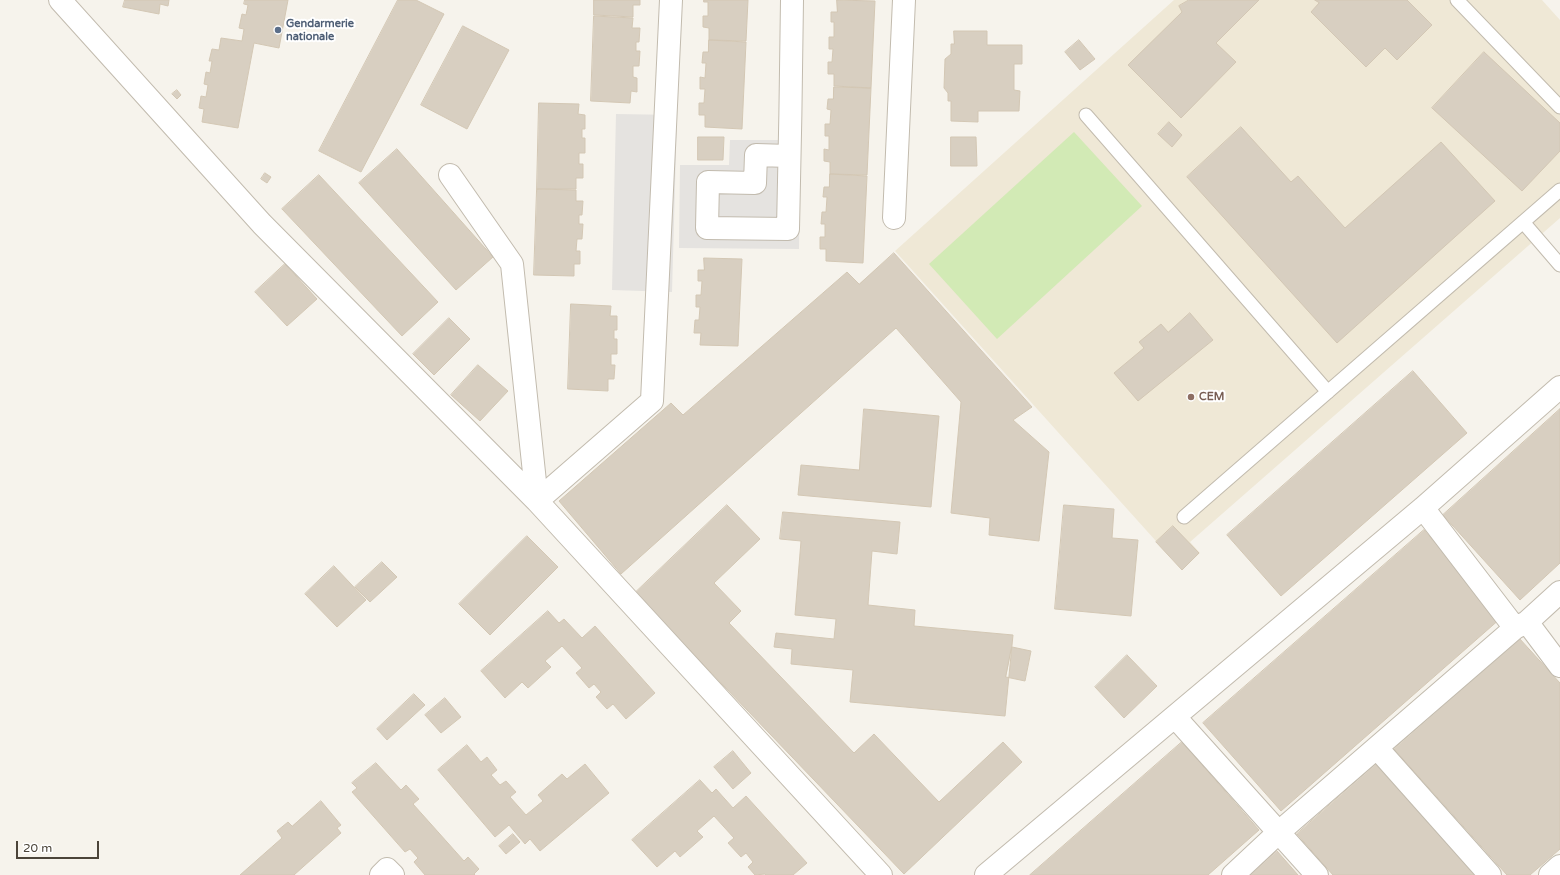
<!DOCTYPE html>
<html>
<head>
<meta charset="utf-8">
<style>
  body { margin:0 }
  #map { position:relative; width:1560px; height:875px; overflow:hidden; background:#f6f3ec; font-family:"Varela Round",sans-serif }
  canvas { display:block }
  .scale { position:absolute; left:16px; top:841px; width:83px; height:18px; box-sizing:border-box; border:2px solid #4b4439; border-top:0; padding-left:5px; font-size:12px; line-height:14px; white-space:nowrap; color:#4b4439; -webkit-text-stroke:3px #fff; paint-order:stroke }
</style>
</head>
<body>
<div id="map">
<canvas width="1560" height="875"></canvas>
<div class="scale">20 m</div>
</div>
<script>
const ctx = document.querySelector('canvas').getContext('2d');
ctx.lineJoin = 'round';
function paint(path, color) {
  ctx.fillStyle = color;
  ctx.fill(path, 'evenodd');
}
function strokePath(path, color, width, dash) {
  ctx.strokeStyle = color;
  ctx.lineWidth = width;
  ctx.lineCap = dash ? 'butt' : 'round';
  ctx.setLineDash(dash || []);
  ctx.stroke(path);
}
function label(font, color, halo, rows, align = 'center') {
  ctx.font = font + ' "Varela Round",sans-serif';
  ctx.lineWidth = 4;
  ctx.setLineDash([]);
  ctx.textBaseline = 'middle';
  ctx.strokeStyle = halo;
  ctx.fillStyle = color;
  for (const [text, x, y, turn = 0] of rows) {
    ctx.save();
    ctx.translate(x, y);
    ctx.rotate((+turn || 0) * Math.PI / 180);
    ctx.textAlign = isNaN(turn) ? turn : align;
    if (halo) ctx.strokeText(text, 0, 0);
    ctx.fillText(text, 0, 0);
    ctx.restore();
  }
}
paint(new Path2D(`
  M1174,0H1542L1560,20V218L1190,542L1200,553L1182,570L895,251Z`), '#efe8d6');
paint(new Path2D(`
  M1074,132L1142,206L997,339L929,264Z`), '#d2eab5');
paint(new Path2D(`
  M616,114L677,115L672,292L612,290Z
  M730,140H800L799,249L679,248L680,165H729Z`), '#e5e3e0');
const building = new Path2D(`
  M125,0H169L168,6L160,4L159,14L123,7Z
  M245,0H288L279,48L254,43L238,128L202,122L204,109L199,108L201,96L206,97L208,85L204,84L206,72L210,73L212,61H209L212,49L219,50L221,38L242,41L244,29L239,28L242,14L246,15L248,5L244,4Z
  M398,0H416L444,14L361,172L319,151Z
  M594,0H640V5H633V17L594,15Z
  M704,0H748L746,41L709,40V28L703,27V16H708V2H704Z
  M837,0L875,1L871,88L834,86V74H828V62H832L833,49H829V37H834V22H831V12H837Z
  M1189,0H1259L1216,43L1236,62L1181,118L1128,65L1182,12L1179,6Z
  M1315,0H1407L1432,25L1397,60L1385,48L1366,67L1311,12L1319,3Z
  M594,16L633,18L632,28H640L639,42H636V51H640L639,66H633V77L637,78V92L631,91L630,103L591,101Z
  M463,26L509,50L467,129L421,105Z
  M954,31H987V45H1022V64H1014V90L1020,91L1019,111H978V122L951,121V101H948V93L944,88L945,59L951,54V44H954Z
  M709,40L746,42L742,129L705,127V115H699V103H704L705,89H700V77L705,78L706,63H702L703,52H708Z
  M1079,40L1095,59L1080,70L1065,52Z
  M1484,52L1560,123V151L1522,191L1432,108Z
  M834,87L871,88L867,175L830,174V162L824,161V149L829,150V136H825V124H830L831,110L827,109L828,99H833Z
  M177,90L181,95L177,99L172,94Z
  M539,103L579,104L578,114L585,115V129H582V138H585V153H579V164H583V178H576V189H537Z
  M1169,122L1182,135L1172,147L1158,134Z
  M1241,127L1291,182L1298,176L1345,228L1441,142L1495,201L1337,343L1187,177Z
  M698,137H724L723,160H698Z
  M951,137H976L977,166H951Z
  M397,149L493,257L456,290L359,183Z
  M265,173L271,177L267,183L261,179Z
  M830,174L867,176L863,263L826,261V249H820V237H825V224H821L822,212H826L827,197H823L824,187H829Z
  M319,175L438,302L402,336L282,209Z
  M537,189L576,190V201H583L582,215H579V224H583L582,239H577L576,251H580V264H574V276L534,275Z
  M894,253L1032,407L1013,420L1049,452L1039,541L989,535L990,518L951,513L961,402L896,328L621,574L559,501L671,403L683,415L847,272L859,284Z
  M704,258L742,259L738,346L700,345L701,333H694L695,320H699L700,307H696V295H701L702,281H698V270H704Z
  M285,264L317,299L287,326L255,292Z
  M571,304L611,306L610,316H617V330H614V339H617V354H611V365H615L614,379H608V391L568,389Z
  M1190,313L1213,340L1138,401L1114,373L1144,348L1139,342L1161,324L1168,332Z
  M449,318L470,339L434,375L413,354Z
  M478,365L508,391L480,421L451,395Z
  M1413,371L1467,433L1281,596L1227,535Z
  M864,409L939,416L931,507L798,495L801,465L859,470Z
  M1560,409V563L1520,600L1443,515Z
  M727,505L760,539L714,583L741,611L729,623L854,753L874,734L939,802L1003,742L1022,762L904,874L635,593Z
  M1064,505L1114,509L1112,538L1138,540L1131,616L1055,609Z
  M783,512L900,522L897,554L872,551L868,605L915,610L914,626L1013,635L1005,716L850,702L853,670L791,664L792,649L774,647L776,633L834,639L836,619L795,615L801,541L780,539Z
  M1173,526L1199,553L1182,570L1156,542Z
  M1424,530L1501,618L1281,811L1203,723Z
  M527,536L558,567L490,635L459,604Z
  M382,562L397,577L370,602L355,587Z
  M334,566L366,600L337,627L305,594Z
  M548,611L559,623L564,619L582,638L595,626L655,693L626,719L613,704L607,709L596,697L601,692L594,684L589,688L576,673L582,668L562,646L545,661L551,667L528,688L522,682L505,698L481,671Z
  M1519,638L1560,683V849L1530,875H1507L1394,749Z
  M1012,647L1031,651L1025,681L1006,677Z
  M1127,655L1157,686L1124,718L1095,687Z
  M414,694L425,705L387,740L377,729Z
  M445,698L461,717L441,733L425,715Z
  M1182,742L1259,830L1208,875H1030Z
  M467,745L481,762L487,757L497,770L491,775L500,785L506,781L516,792L510,797L526,815L543,801L538,795L562,774L567,779L585,764L609,793L540,851L530,839L525,844L509,825L495,837L438,770Z
  M733,751L751,773L733,789L714,767Z
  M376,763L401,790L406,785L419,799L413,804L464,861L468,857L479,869L474,874L475,875H425L414,862L418,858L410,849L405,852L352,792L357,788L352,783Z
  M1377,763L1477,875H1333L1297,834Z
  M700,780L712,793L716,789L733,808L746,796L807,863L793,875H766L765,874L755,875L748,867L753,862L746,853L741,857L728,843L734,838L714,816L697,831L703,837L680,857L675,851L657,867L632,840Z
  M321,801L341,825L337,828L341,833L294,875H240L282,838L277,831L288,822L292,826Z
  M513,834L520,842L506,854L499,846Z
  M1277,851L1298,875H1250Z`);
paint(building, '#d8cfc1');
strokePath(building, '#d3c7b4', 1);
const service = new Path2D(`
  M1457,0L1560,107
  M1086,115L1328,392
  M1523,222L1560,265
  M1184,517L1560,190`);
const minor = new Path2D(`
  M60,0L262,224L537,501L881,875
  M789,156L756,155L755,183L708,182L707,228L788,229C790,153 791,76 792,0
  M450,175L512,264L537,501L652,401L671,0
  M894,218L904,0
  M1423,508L1515,628
  M1560,592L1527,622L1560,666
  M1175,717L1317,875
  M1377,748L1490,875
  M381,875L387,869L393,875
  M986,875L1423,508L1560,387
  M1233,875L1279,832L1515,628L1527,622
  M1550,875L1560,866`);
strokePath(service, '#c2bbae', 15);
strokePath(minor, '#c2bbae', 24);
strokePath(service, '#fff', 13);
strokePath(minor, '#fff', 22);
for (const [x, y, r, color] of [
  [278,30,4,"#5c6f8a"],
  [1191,397,4,"#8d6e63"]
]) {
  const dot = new Path2D();
  dot.arc(x, y, r, 0, 2 * Math.PI);
  ctx.fillStyle = color;
  ctx.fill(dot);
  strokePath(dot, '#fff', 1.5);
}
label('bold 11px', '#4e5e75', '#fff', [
  ["Gendarmerie",286,24],
  ["nationale",286,37]
], 'left');
label('bold 11px', '#785e54', '#fff', [
  ["CEM",1199,397]
], 'left');
</script>
</body>
</html>
